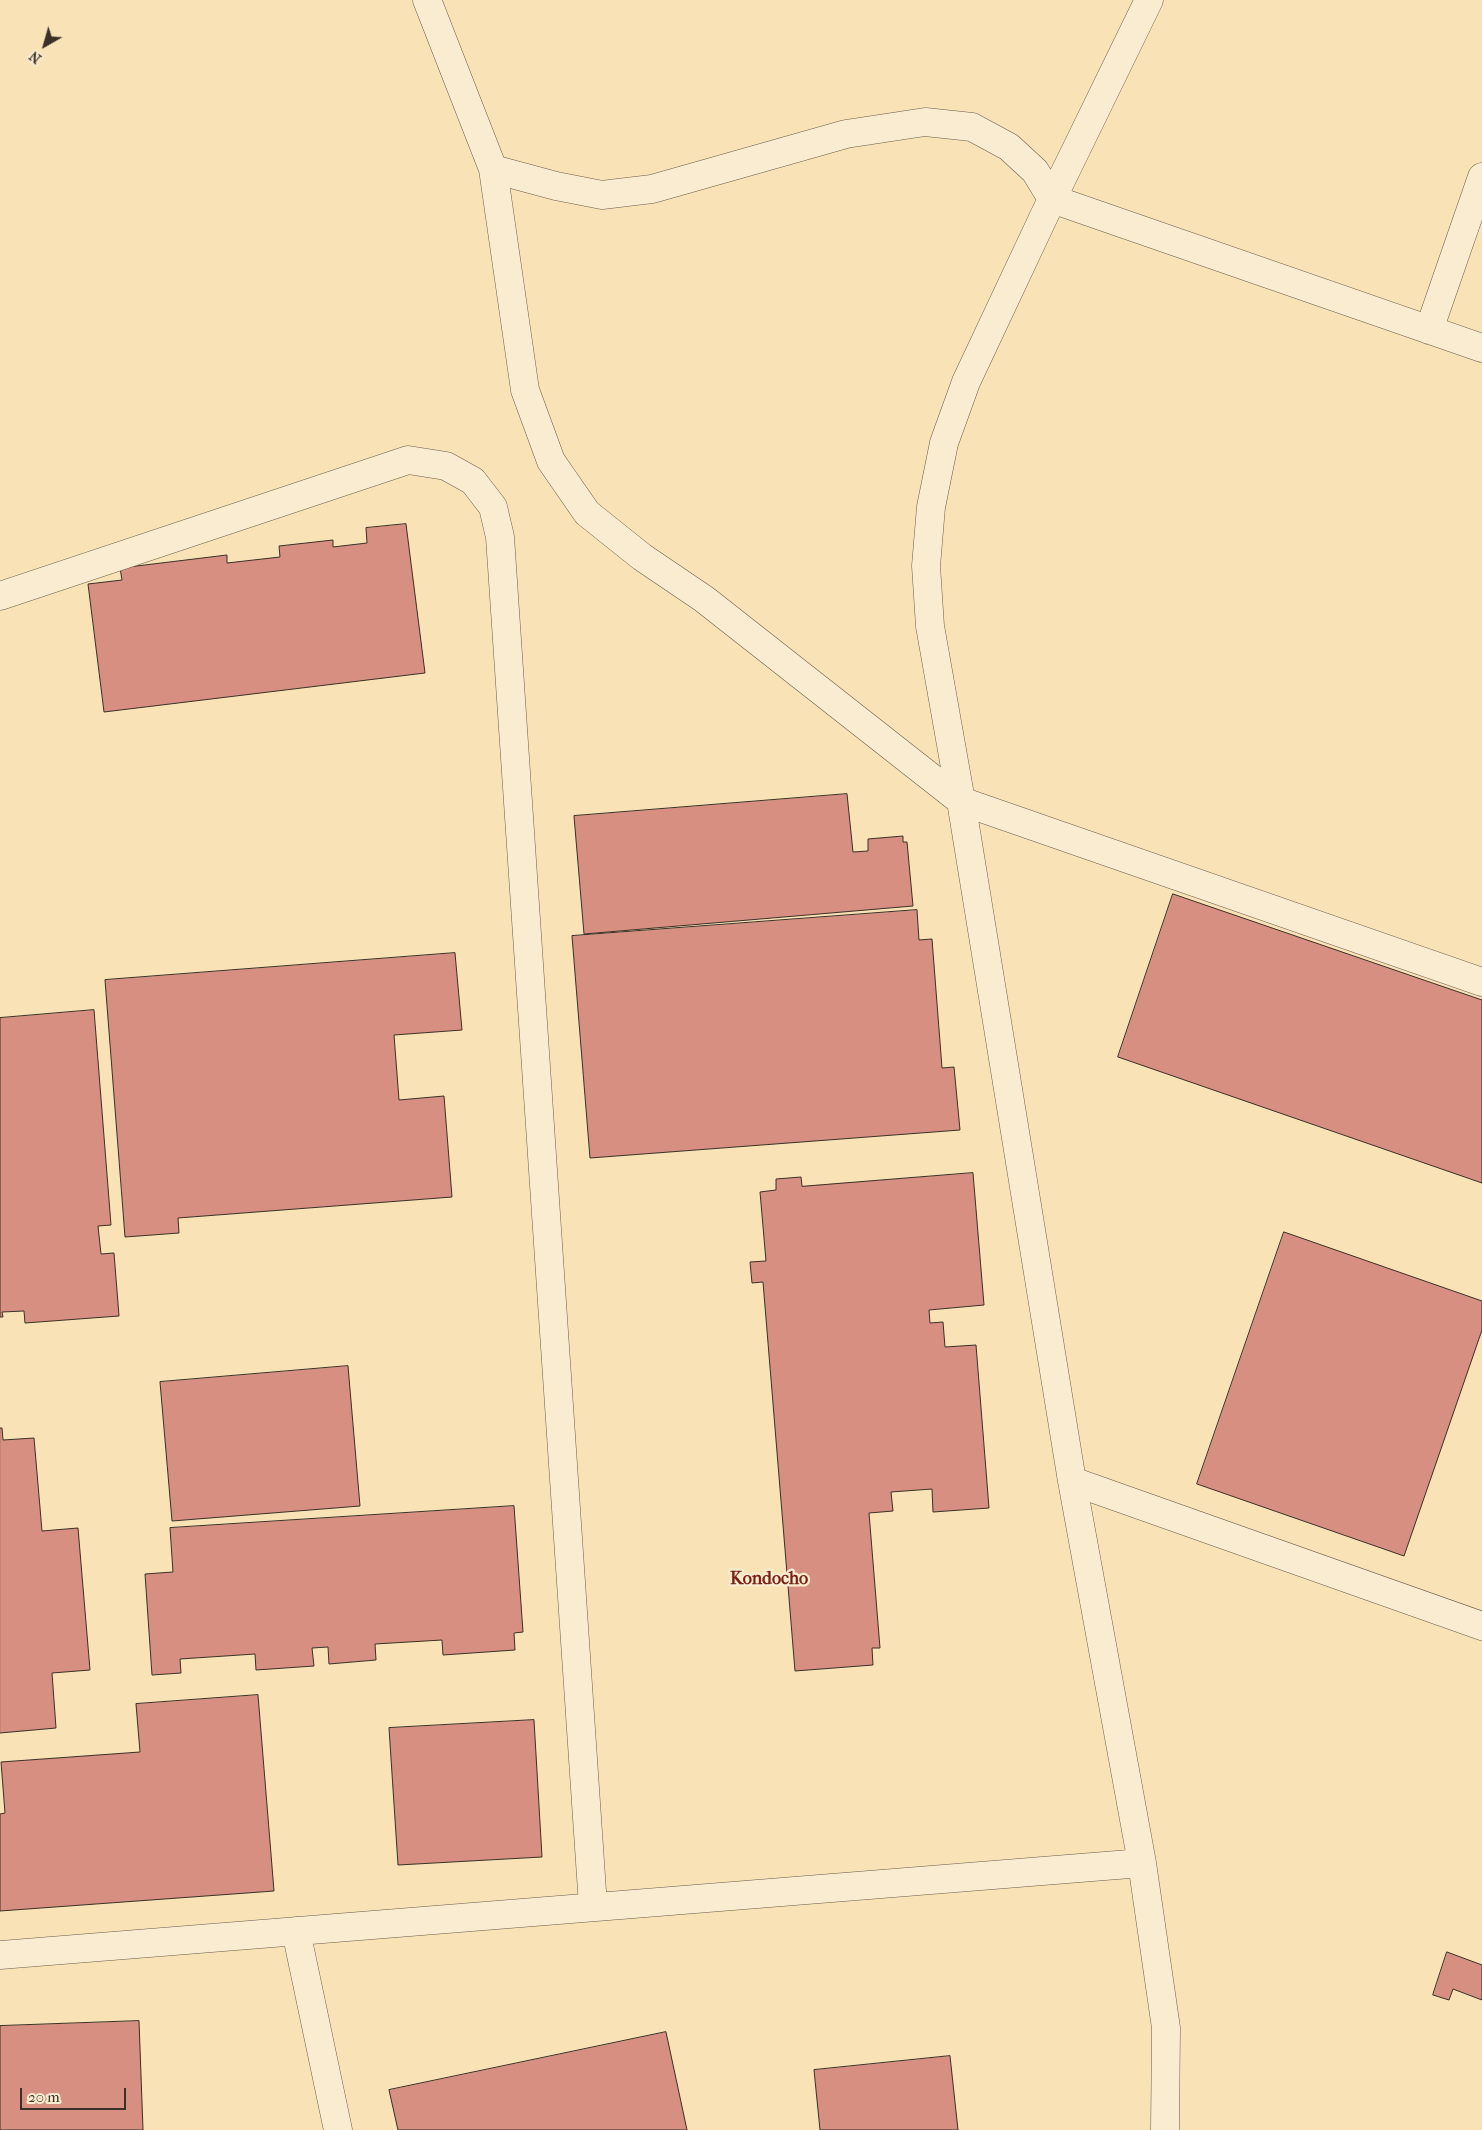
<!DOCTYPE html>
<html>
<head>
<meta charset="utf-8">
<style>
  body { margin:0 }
  #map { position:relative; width:1482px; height:2130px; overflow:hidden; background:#f8e2b6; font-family:"IM FELL French Canon",serif }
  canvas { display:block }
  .north { position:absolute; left:20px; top:20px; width:50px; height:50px; -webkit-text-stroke:4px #faecd0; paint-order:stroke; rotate:218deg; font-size:14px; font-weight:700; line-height:20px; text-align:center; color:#3b3027 }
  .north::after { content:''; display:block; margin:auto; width:18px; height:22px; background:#3b3027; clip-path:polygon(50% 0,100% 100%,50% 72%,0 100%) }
  .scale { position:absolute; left:20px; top:2088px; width:106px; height:22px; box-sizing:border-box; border:2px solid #3b3027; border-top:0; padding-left:6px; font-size:15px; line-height:18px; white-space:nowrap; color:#3b3027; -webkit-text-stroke:4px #faecd0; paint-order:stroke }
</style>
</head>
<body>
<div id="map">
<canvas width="1482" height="2130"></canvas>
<div class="north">N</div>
<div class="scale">20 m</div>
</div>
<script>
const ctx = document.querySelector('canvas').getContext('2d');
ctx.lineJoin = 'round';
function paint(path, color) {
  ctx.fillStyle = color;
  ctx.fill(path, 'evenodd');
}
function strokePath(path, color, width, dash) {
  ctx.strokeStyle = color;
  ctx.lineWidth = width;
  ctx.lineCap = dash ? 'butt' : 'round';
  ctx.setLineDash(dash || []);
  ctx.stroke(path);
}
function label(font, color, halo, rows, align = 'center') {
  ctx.font = font + ' "IM FELL French Canon",serif';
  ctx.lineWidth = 4.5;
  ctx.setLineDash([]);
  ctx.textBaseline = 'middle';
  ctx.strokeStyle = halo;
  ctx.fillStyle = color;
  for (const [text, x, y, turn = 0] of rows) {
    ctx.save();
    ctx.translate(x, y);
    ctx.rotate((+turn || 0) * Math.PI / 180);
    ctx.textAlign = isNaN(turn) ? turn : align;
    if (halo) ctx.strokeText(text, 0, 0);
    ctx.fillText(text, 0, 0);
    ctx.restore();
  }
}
const building = new Path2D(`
  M406,524L425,673L104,712L88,584L122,580L120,568L227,555V563L280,557L279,546L333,540V547L367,543L366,528Z
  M847,794L853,852L868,851V839L903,836V842H907L913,906L584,934L574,816Z
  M1173,894L1482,1000V1183L1118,1057Z
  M917,910L919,940L932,939L942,1068L954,1067L960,1130L590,1158L572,936Z
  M455,953L462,1030L394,1035L399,1100L444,1096L452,1197L178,1218L179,1233L125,1237L105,980Z
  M94,1010L111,1225L98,1226L101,1254L114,1253L119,1316L25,1323L24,1311L2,1312L3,1317H0V1018Z
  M973,1173L984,1305L929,1310L930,1323L943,1322L945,1347L976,1345L989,1508L933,1512L932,1489L891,1492L893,1511L869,1513L880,1648H872L873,1665L795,1671L763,1282L752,1283L750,1262L766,1261L760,1192L776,1190V1179L801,1177L802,1186Z
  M1284,1232L1482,1301V1330L1404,1556L1197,1484Z
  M348,1366L360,1506L172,1521L160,1382Z
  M0,1428H2L3,1440L34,1438L42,1531L78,1528L90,1670L52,1673L56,1728L0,1733Z
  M514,1506L523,1632L514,1633L515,1650L443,1655L442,1640L375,1644L376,1660L329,1664L328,1647L312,1648L314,1666L256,1670L255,1654L180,1659L181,1673L152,1675L145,1574L173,1572L170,1528Z
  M258,1695L274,1891L0,1911V1814L5,1813L1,1762L140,1752L136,1704Z
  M534,1720L542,1857L398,1865L389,1728Z
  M1447,1952L1482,1965V2000L1453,1989L1449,2000L1433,1995Z
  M139,2021L143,2130H0V2026Z
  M666,2032L687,2130H398L389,2090Z
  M950,2056L958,2130H820L814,2070Z`);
paint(building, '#d68f81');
strokePath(building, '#3b3027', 1);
const minor = new Path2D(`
  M427,0L493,169L525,390L551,461L587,513L642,557L704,599L961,801L1482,982
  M1149,0L1052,199L966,382L944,443L931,507L926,566L930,626L961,801L1072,1481L1142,1863L1166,2028L1165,2130
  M493,169L556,186L602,195L652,189L846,134L925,122L972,127L1009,147L1035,171L1052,199L1482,348
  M1429,330L1482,177
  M0,596L408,460L446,466L473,481L493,507L500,537L593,1906
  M1072,1481L1482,1626
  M296,1931L338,2130
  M0,1955L1142,1863`);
strokePath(minor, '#6a5c4b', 29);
strokePath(minor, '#faecd0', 28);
label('bold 18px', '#7a1f14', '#faecd0', [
  ["Kondocho",769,1580]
]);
</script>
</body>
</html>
